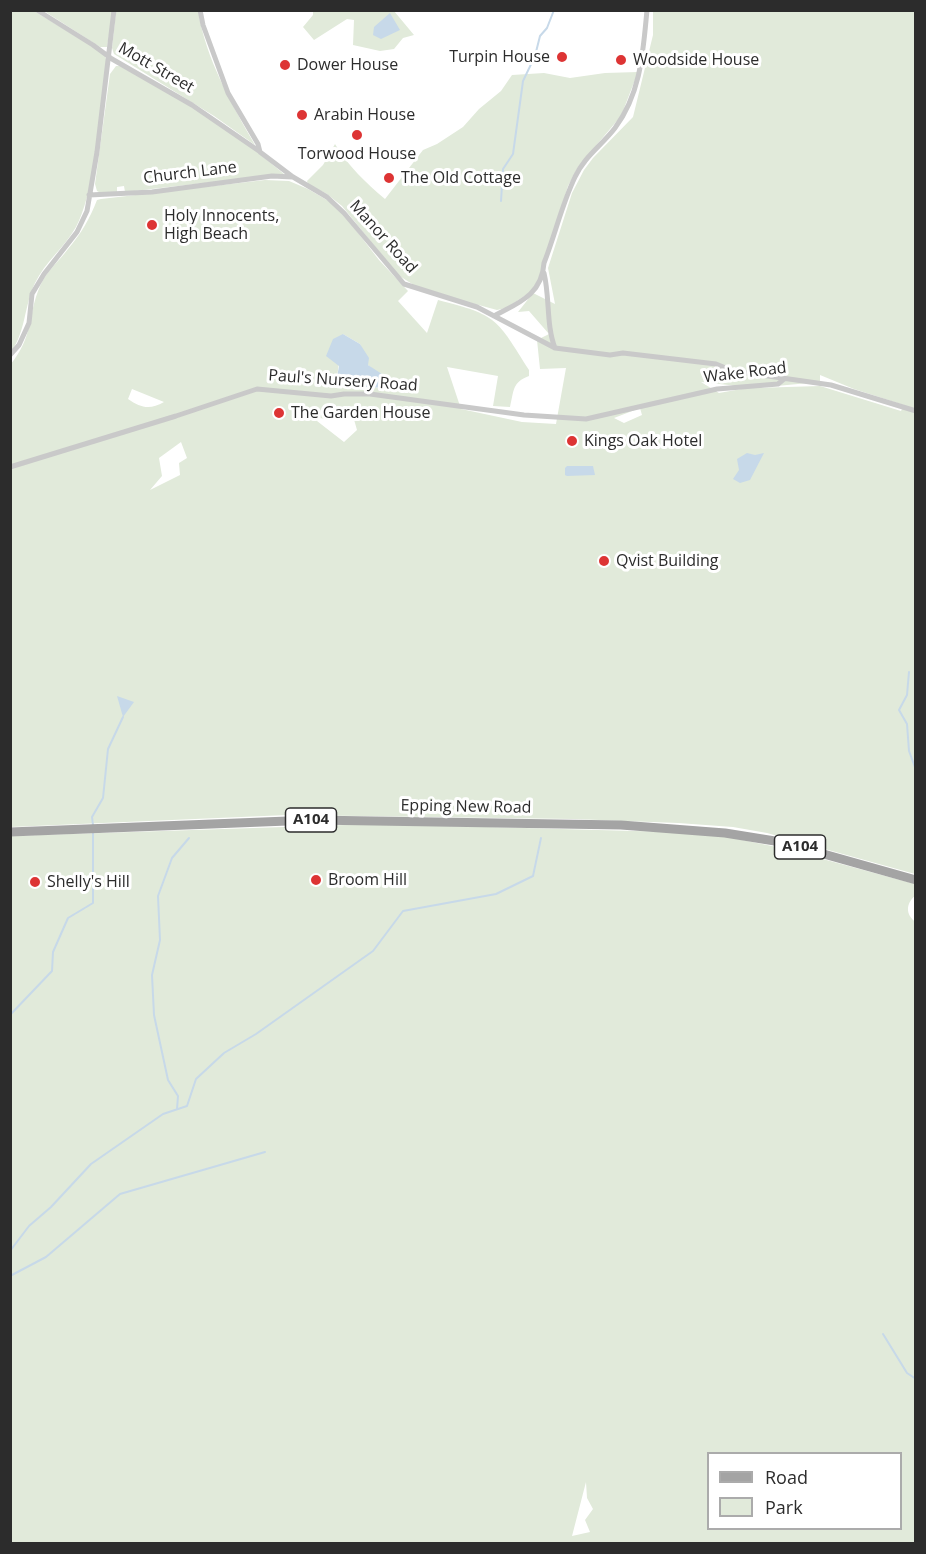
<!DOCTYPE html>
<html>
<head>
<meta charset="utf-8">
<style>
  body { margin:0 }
  #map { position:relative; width:926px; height:1554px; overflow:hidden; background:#fff; font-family:"Open Sans",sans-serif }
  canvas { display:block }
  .frame { position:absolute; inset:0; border:12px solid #2c2c2c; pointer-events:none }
  .legend { position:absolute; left:707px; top:1452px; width:195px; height:78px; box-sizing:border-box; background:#fff; border:2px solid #ababab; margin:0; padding:8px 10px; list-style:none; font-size:18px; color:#2c2c2c }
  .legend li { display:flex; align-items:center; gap:12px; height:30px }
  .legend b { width:30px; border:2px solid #ababab }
</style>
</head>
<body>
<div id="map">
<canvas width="926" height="1554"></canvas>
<div class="frame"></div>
<ul class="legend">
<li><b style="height:8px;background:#a4a4a4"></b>Road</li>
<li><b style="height:16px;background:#e1eada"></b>Park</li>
</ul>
</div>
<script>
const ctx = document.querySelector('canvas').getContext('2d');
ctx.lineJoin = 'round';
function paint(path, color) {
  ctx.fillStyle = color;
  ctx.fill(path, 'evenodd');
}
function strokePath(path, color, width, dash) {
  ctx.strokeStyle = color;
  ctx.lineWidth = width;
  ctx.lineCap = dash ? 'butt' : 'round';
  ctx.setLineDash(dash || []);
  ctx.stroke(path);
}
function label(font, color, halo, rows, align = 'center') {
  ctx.font = font + ' "Open Sans",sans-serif';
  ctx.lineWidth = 6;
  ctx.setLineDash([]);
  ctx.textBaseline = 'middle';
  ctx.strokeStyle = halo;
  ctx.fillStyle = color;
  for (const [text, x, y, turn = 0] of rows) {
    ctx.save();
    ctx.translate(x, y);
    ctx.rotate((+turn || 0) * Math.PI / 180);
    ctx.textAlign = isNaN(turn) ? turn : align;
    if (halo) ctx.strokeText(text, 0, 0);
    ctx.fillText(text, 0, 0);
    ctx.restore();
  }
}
paint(new Path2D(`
  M11,11H34L102,52C104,55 106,56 106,60C107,69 104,79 104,88C100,124 93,196 76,227C64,248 45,262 35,283C24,306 26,331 11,352Z
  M44,11H113L107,47H100Z
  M116,11H198C206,59 231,103 255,145L214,116L114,54L112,48Z
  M313,11H394L414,35L403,38L394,49L380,51L353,45L354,20L347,19L314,40L303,27L313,15Z
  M653,11H915V874L767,833L733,827L678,823L573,819L287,815L11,827L10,365C34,336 27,317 40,286C46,272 59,261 68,249C81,234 90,218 97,200L101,199L265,180L289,181L308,189L332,203L341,211L379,260L408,291L398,301L427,333L438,300C498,315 497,319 529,370V376C512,382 514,391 510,407L493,406L498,376L447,367L461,409L522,422L556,424L566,368L540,369L537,340L549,334L529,311L518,312L533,293L555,304L548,268L572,193L584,170L593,158L633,117L653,35ZM343,334L360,344L368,365L395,388L356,387L337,377ZM820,375L854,389L904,405L901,411L820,386L754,388L820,382ZM701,382L747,387V388L719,393ZM132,389L164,402C150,410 141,408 128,399ZM331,407L351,409L357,430L344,442L317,421L319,418L327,419L325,411ZM640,408L642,415L624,423L614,418ZM181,442L187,458L179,463L180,475L150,490L162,476L159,458Z
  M116,66H120L201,112L251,147L284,174L125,192L124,186L117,187V193H101L97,191L95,184L110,74Z
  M638,72L621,116L578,167L568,186L539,278L532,291L506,308L497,310L420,289L398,275L342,206L327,194L308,184L307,181L323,165L335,144C348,166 366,183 385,199L423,150L437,144L463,127L479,109L501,91L512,75L544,73L570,78L605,73Z
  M375,824L672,832L727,837L782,848L915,884V896C906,903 905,915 916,922L915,1543H11L10,836ZM708,1454H900V1528H708ZM586,1482L587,1498L593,1509L585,1520L590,1532L572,1536Z`), '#e1eada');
paint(new Path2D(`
  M390,13L400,30L381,39L373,35L374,27Z
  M343,334L360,344L369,358L368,365L385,376L396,388L356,387L337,377L339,366L326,356L333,339Z
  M747,453L755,455L764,453L750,480L740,483L733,479L739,470L737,459Z
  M567,466H593L595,475L567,476L565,475V468Z
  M117,696L134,702L123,717Z`), '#c7d9e9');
strokePath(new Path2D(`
  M501,201L503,169L513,154L523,81L535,56L540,36L547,28L554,10
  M909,672L907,695L899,710L907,724L909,751L916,770
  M93,825L92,817L103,798L108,749L123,717
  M10,1015L52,971L53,952L68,918L93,903V830
  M177,1109L178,1096L168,1080L154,1015L152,975L160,940L158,896L172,858L189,838
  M10,1251L29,1226L51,1207L91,1164L163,1114L187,1106L196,1079L224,1053L256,1034L373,951L403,911L496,894L533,876L541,838
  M10,1276L46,1257L120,1194L265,1152
  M883,1334L907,1373L916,1379`), '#c7d9e9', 2);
strokePath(new Path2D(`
  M37,10L93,45L112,59L192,105L259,151
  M200,10L203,25L228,93L258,144L260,152L293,177L327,197L344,213L404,284L477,307L555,348L610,355L623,353L716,364L733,371L831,385L916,411
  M89,195L152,192L272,176L293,177
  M544,273C550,298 546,325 555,348
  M494,316C518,303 542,295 544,263C555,235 562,204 575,177C584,157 602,145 615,128C641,93 643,52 647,10
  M10,355L19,345L29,323L32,294L44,274L77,232L87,211L97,152L114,10
  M10,467L176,416L257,389L331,396L344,394H370L524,415L586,419L717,389L778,384L784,379`), '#c9c9c9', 5);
strokePath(new Path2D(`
  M10,832L313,820L621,825L725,833L781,842L916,880`), '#a4a4a4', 9);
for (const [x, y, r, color] of [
  [562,57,6,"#dd3434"],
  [621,60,6,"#dd3434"],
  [285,65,6,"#dd3434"],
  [302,115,6,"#dd3434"],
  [357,135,6,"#dd3434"],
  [389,178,6,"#dd3434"],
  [152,225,6,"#dd3434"],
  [279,413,6,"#dd3434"],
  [572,441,6,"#dd3434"],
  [604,561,6,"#dd3434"],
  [316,880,6,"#dd3434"],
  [35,882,6,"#dd3434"]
]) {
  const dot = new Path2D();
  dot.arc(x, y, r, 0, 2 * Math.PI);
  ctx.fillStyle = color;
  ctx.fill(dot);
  strokePath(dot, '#fff', 2);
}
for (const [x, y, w] of [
  [311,820,51],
  [800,847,51]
]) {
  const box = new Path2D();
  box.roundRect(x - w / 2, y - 12, w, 24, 4.5);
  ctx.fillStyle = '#fff';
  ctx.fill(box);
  strokePath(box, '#2c2c2c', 1.5);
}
label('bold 15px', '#2c2c2c', null, [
  ["A104",311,820],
  ["A104",800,847]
]);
label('16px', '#2c2c2c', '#fff', [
  ["Turpin House",550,57,"right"],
  ["Woodside House",633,60],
  ["Dower House",297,65],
  ["Arabin House",314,115],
  ["Torwood House",357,154,"center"],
  ["The Old Cottage",401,178],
  ["Holy Innocents,",164,216],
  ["High Beach",164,234],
  ["The Garden House",291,413],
  ["Kings Oak Hotel",584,441],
  ["Qvist Building",616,561],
  ["Broom Hill",328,880],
  ["Shelly's Hill",47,882]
], 'left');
label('16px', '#2c2c2c', '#fff', [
  ["Mott Street",156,68,30],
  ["Church Lane",190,173,-7],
  ["Manor Road",383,237,48],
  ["Wake Road",745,373,-7],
  ["Paul's Nursery Road",343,381,4],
  ["Epping New Road",466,807,1]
]);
</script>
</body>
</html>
